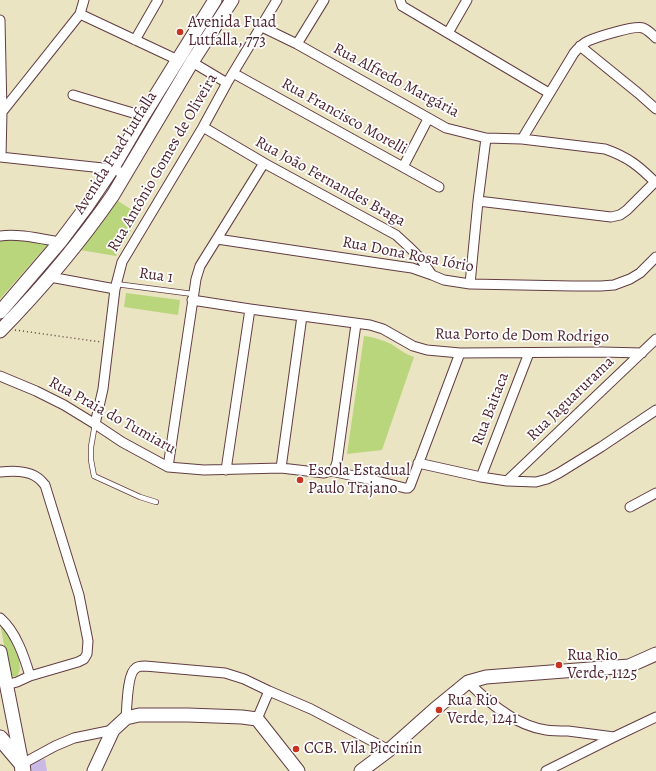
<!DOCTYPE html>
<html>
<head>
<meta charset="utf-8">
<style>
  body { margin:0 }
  canvas { display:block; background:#ebe4c3 }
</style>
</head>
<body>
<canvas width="656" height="771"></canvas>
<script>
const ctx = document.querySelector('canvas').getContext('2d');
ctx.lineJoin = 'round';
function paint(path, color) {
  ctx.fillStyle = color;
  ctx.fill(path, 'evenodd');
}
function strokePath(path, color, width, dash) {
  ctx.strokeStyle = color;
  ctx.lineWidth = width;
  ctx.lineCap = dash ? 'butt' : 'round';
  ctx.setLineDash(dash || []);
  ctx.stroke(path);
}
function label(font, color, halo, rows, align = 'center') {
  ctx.font = font + ' Alegreya,serif';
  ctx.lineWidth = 3.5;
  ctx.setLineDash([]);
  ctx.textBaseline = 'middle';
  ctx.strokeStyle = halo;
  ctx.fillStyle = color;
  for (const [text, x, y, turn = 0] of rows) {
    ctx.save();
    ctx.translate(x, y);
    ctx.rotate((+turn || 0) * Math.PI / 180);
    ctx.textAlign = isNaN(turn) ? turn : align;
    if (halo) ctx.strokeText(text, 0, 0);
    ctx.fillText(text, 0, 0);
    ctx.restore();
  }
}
paint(new Path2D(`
  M118,201L140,215L116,256L80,250Z
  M7,239L48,244L0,299V241Z
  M126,293L180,300L178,315L124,307Z
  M364,336C373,337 383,340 391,344C399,349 405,354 414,357L382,450L347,454Z
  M0,623L8,632L19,659L20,670L17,676L10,677Z`), '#bad67c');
paint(new Path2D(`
  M45,759L47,771H32L30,762Z`), '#cab9e4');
const lane = new Path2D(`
  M116,284L193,294
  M95,424L91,447V460L94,476L140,497L156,502`);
const street = new Path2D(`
  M400,0L402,6L549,93
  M80,14L178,60
  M0,20L2,112L1,157
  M262,27L297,44L446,128L486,138L522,139L605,149C628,157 639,166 656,183
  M448,33L467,0
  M135,40L158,0
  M297,44L324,0
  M580,46L638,93L656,109
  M192,62L227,83
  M233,73L439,187
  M73,95L143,116
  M2,112L80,14L84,0
  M203,127L264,163L396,235L408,246L420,258L432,275
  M522,139L574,53C578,48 582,44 588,41C597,37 635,25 643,28C648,30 652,34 656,38
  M0,157L112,169L126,174
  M403,167L428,119
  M478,201L611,217L620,215L627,210L655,182
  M0,236C17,233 42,239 60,242
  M217,239L398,266L412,268L432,275L444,280L470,284L572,286H601L614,285L630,279L640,273L656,257
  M50,277L115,289
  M470,284L478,201L486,138
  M192,300L250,309L370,325L383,329L413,346L427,350L460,353L602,352L642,353
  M0,376L36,391L64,405L95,424L122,442L168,467L204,470L281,468L324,473L331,471L377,481L405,488H408L410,486L460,353
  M95,424L103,389L115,289L122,262L203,127L227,83L277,0
  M418,463L481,477L507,481L536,482L547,479L559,473L601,447L656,410
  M168,467L196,279L200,266L264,163
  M281,468L302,316
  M226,470L250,309
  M331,471L335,468L337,462L356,324
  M0,472C12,471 28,470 38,478C41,480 43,483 45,485L79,595L88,641L87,654L84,659L78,662L30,676L17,682L6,685
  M481,477L529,353
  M507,481L656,339
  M630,507L656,493
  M0,618C16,632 24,656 30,676
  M468,682C489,703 516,726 546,730C553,731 561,731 568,731C583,733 599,735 614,737
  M126,718C127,708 127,673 136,668C138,666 142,666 145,666L225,673L244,679L269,691L311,709L389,750
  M257,719L269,691
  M22,764L55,746L74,738L113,730
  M546,771L614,737L656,717`);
const secondary = new Path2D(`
  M0,312L60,242L87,206L112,169L143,116L215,0
  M0,331C41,289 79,244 113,195L192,62L232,0
  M0,652L22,764
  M94,771L113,730L126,718L139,715H188L242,717L257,719L298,771
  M361,771L389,750L435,709L468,682L486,677L629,666L656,654`);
const primary = new Path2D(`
  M0,738L22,764L23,771`);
strokePath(lane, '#623d42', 6);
strokePath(street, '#623d42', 11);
strokePath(secondary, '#623d42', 15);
strokePath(primary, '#623d42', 17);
strokePath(new Path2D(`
  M15,330L101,342`), '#623d42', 1.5, [1, 3]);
strokePath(lane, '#fff', 4.5);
strokePath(street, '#fff', 9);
strokePath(secondary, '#fff', 13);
strokePath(primary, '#fff', 15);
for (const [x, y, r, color] of [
  [180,32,4,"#c8321e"],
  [300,480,4,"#c8321e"],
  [559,665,4,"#c8321e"],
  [439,710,4,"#c8321e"],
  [296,749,4,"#c8321e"]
]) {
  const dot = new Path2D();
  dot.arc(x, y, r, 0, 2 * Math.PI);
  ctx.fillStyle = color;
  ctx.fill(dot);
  strokePath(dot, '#fff', 1.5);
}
label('16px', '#4a1f2b', '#fff', [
  ["Avenida Fuad",188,23],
  ["Lutfalla, 773",188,41],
  ["Escola Estadual",308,471],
  ["Paulo Trajano",308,489],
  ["Rua Rio",567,656],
  ["Verde, 1125",567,674],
  ["Rua Rio",447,701],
  ["Verde, 1241",447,719],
  ["CCB. Vila Piccinin",304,749]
], 'left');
label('16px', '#4a1f2b', '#fff', [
  ["Rua Alfredo Margária",396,81,28],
  ["Rua Francisco Morelli",344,117,29],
  ["Avenida Fuad Lutfalla",116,153,-58],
  ["Rua Antônio Gomes de Oliveira",163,163,-60],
  ["Rua João Fernandes Braga",330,182,29],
  ["Rua Dona Rosa Iório",408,255,11],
  ["Rua 1",156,276,8],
  ["Rua Porto de Dom Rodrigo",522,336,1],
  ["Rua Jaguarurama",571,399,-44],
  ["Rua Baitaca",491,409,-69],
  ["Rua Praia do Tumiaru",112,416,29]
]);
</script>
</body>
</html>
